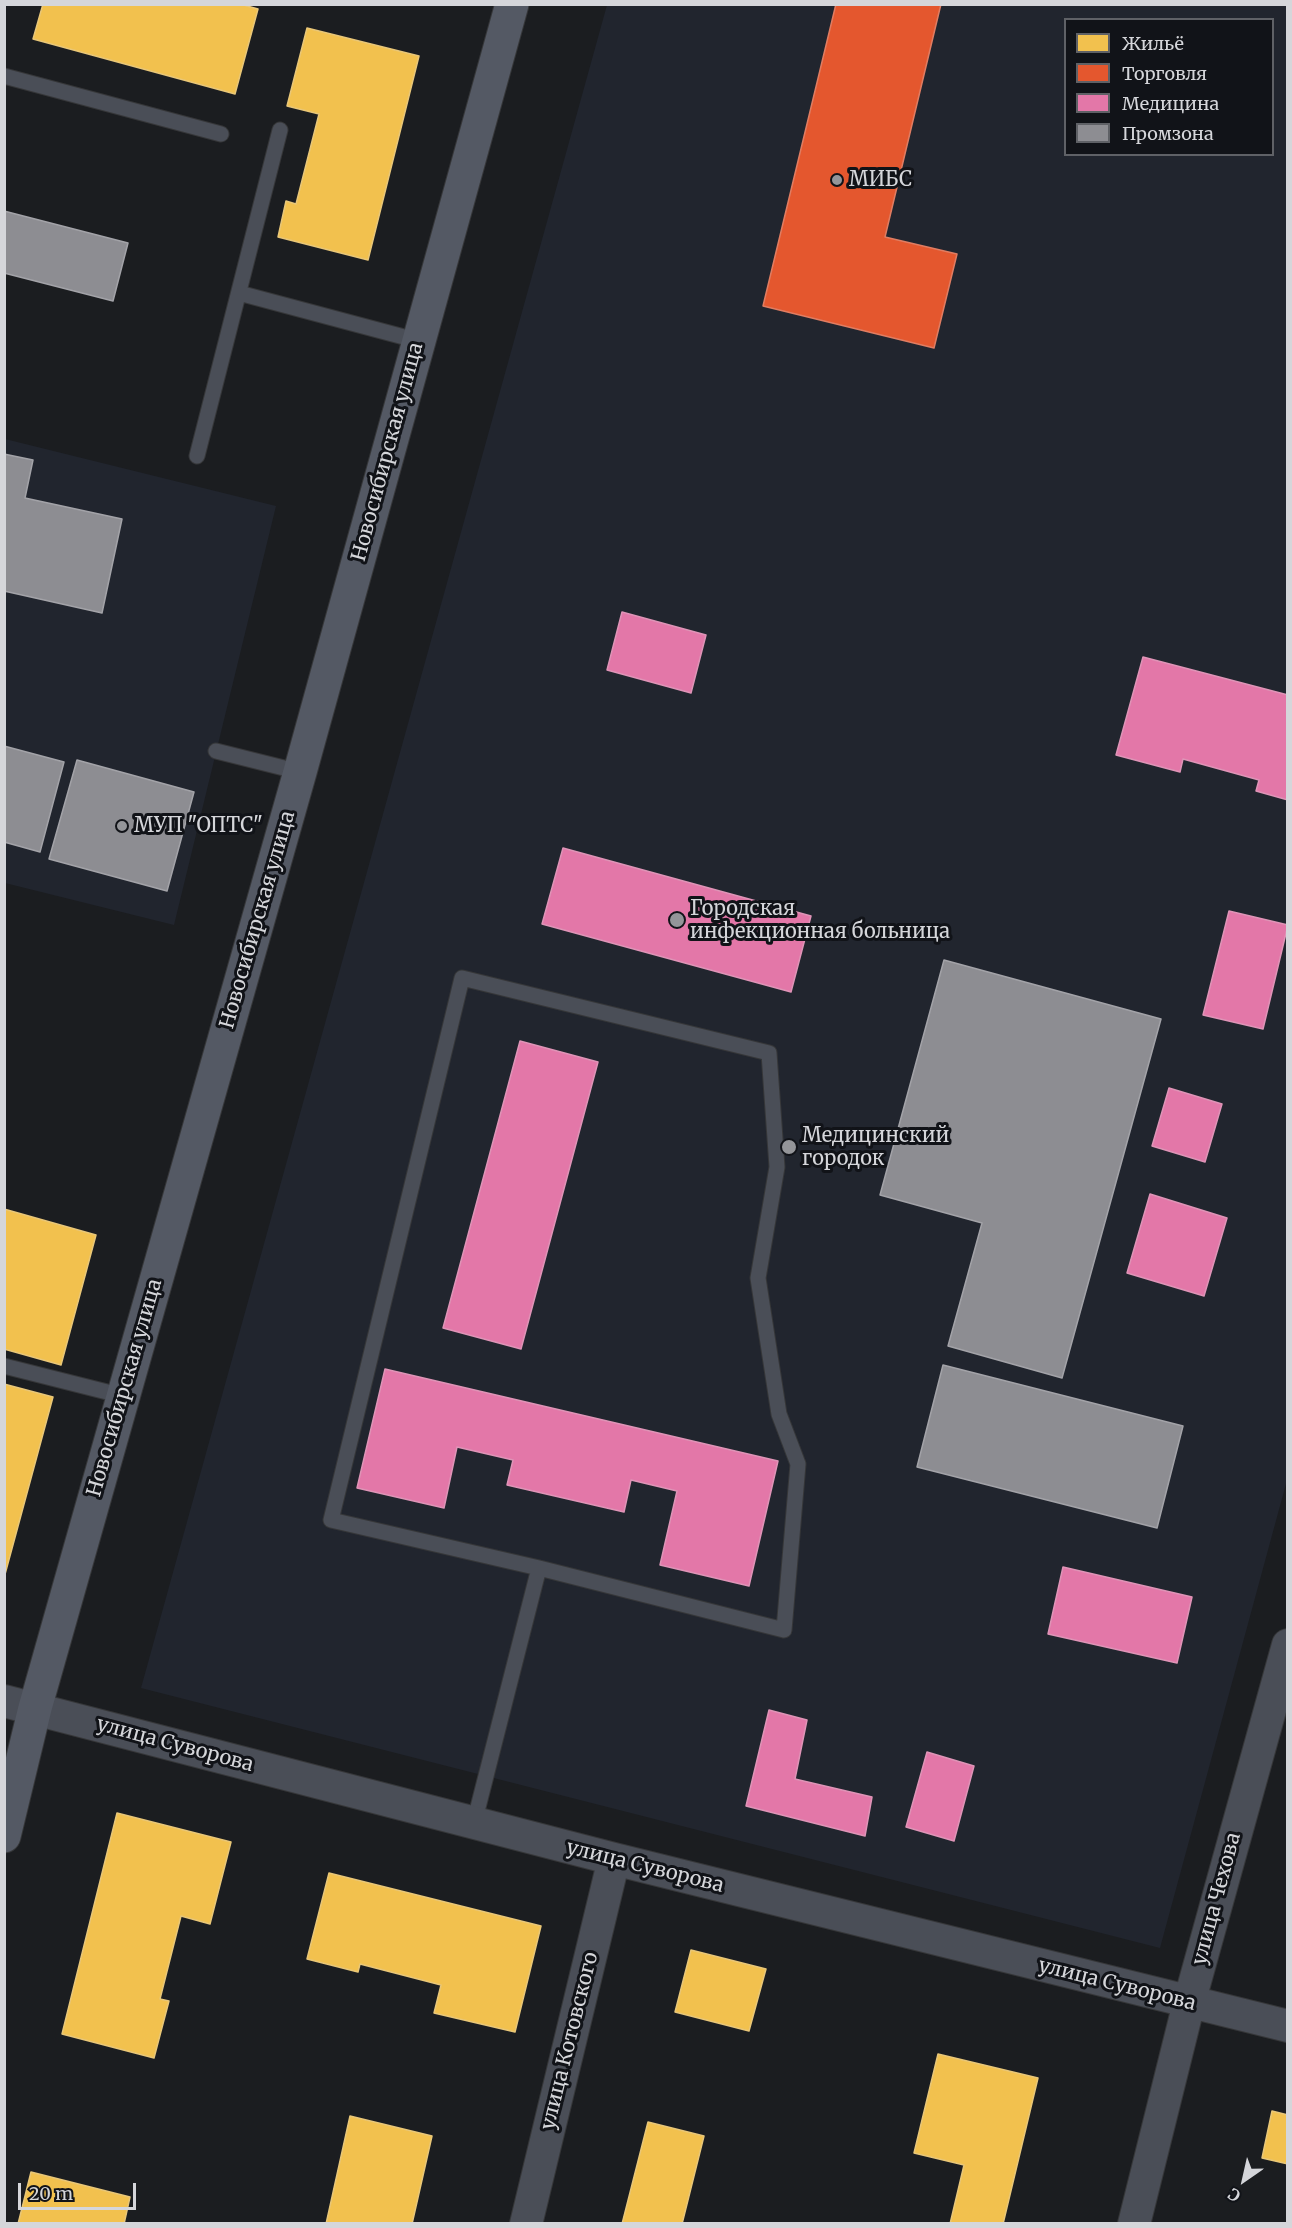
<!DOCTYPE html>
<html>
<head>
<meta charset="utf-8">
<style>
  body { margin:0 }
  #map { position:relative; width:1292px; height:2228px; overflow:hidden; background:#1b1d20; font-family:Merriweather,serif }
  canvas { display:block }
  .frame { position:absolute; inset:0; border:6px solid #d5d6da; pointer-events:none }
  .legend { position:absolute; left:1064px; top:18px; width:210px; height:138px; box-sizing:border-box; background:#111318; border:2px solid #5f6166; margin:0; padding:8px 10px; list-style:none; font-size:18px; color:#d5d6da }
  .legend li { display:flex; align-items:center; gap:12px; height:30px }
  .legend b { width:30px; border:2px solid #5f6166 }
  .north { position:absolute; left:1214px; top:2150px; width:60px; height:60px; -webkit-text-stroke:4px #111318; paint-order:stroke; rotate:214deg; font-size:16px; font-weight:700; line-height:24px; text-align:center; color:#d5d6da }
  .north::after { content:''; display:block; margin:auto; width:21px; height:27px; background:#d5d6da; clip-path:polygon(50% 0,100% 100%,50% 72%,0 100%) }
  .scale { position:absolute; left:18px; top:2183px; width:118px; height:27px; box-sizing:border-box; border:3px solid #d5d6da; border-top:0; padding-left:8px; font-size:18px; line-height:21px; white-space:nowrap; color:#d5d6da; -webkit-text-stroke:4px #111318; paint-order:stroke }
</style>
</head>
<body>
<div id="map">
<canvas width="1292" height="2228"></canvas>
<div class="frame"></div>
<ul class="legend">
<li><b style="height:16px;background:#f2c14e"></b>Жильё</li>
<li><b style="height:16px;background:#e4572e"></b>Торговля</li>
<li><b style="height:16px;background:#e377a8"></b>Медицина</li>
<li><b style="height:16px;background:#8d8d92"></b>Промзона</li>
</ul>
<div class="north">С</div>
<div class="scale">20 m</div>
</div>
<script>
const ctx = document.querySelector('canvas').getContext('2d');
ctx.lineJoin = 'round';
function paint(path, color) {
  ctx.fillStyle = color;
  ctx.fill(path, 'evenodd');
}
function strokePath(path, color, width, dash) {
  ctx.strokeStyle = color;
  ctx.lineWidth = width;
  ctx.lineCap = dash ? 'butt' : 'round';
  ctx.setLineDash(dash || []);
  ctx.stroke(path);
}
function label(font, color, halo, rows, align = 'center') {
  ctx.font = font + ' Merriweather,serif';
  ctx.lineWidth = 6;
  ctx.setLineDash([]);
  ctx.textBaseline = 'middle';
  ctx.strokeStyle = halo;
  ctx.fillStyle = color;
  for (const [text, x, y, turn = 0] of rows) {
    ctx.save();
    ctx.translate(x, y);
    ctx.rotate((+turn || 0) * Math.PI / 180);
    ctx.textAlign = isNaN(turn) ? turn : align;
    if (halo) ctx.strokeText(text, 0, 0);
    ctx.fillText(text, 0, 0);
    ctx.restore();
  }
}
paint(new Path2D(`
  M607,5H1287V1480L1160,1948L141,1688ZM1066,20H1272V154H1066Z
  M5,439L276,506L174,925L5,883Z`), '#21252e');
const homes = new Path2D(`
  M43,4H240L258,9L235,94L33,39Z
  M307,28L419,56L368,260L278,237L286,201L296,204L319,114L287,106Z
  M4,1209L96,1235L61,1365L4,1349Z
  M4,1384L53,1397L4,1578Z
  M117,1813L231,1842L210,1924L181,1916L160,1999L169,2001L154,2058L62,2034Z
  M329,1873L541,1926L515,2032L434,2013L441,1985L360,1964L358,1972L307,1959Z
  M691,1950L766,1969L749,2031L675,2012Z
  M938,2054L1038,2078L1003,2224H950L964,2165L914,2153Z
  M1272,2111L1288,2115V2164L1262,2158Z
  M350,2116L432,2136L412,2224H326Z
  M648,2122L704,2136L682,2224H622Z
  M31,2172L130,2197L124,2224H18Z`);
paint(homes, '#f2c14e');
strokePath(homes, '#e9c778', 1.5);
const shops = new Path2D(`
  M836,4H941L885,237L957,254L934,348L763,306Z`);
paint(shops, '#e4572e');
strokePath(shops, '#e07d62', 1.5);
const health = new Path2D(`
  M622,612L706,635L691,693L607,670Z
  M1143,657L1288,695V800L1256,791L1259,780L1183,759L1180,772L1116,755Z
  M563,848L811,916L791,992L542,924Z
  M1229,911L1288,925L1263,1029L1203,1015Z
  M520,1041L598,1062L521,1349L443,1328Z
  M1169,1088L1222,1104L1205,1162L1152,1146Z
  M1150,1194L1227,1218L1204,1296L1127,1273Z
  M385,1369L778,1461L749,1586L660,1565L677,1491L631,1480L624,1512L507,1485L513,1460L457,1447L444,1508L357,1488Z
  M1063,1567L1192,1597L1177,1663L1048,1634Z
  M769,1710L807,1720L795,1779L872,1797L865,1836L746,1806Z
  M927,1752L974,1766L954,1841L906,1827Z`);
paint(health, '#e377a8');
strokePath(health, '#df94b7', 1.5);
const industry = new Path2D(`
  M4,211L128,243L113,301L4,273Z
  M4,454L33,460L25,498L122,519L102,613L4,591Z
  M4,746L64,762L40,852L4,842Z
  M77,760L194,792L167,891L49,859Z
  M944,960L1161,1019L1062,1378L948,1346L982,1223L880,1195Z
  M943,1365L1183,1426L1157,1528L917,1467Z`);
paint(industry, '#8d8d92');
strokePath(industry, '#a3a3a8', 1.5);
const lane = new Path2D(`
  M4,76L221,134
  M239,293L419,341
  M197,456L280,130
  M216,751L300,772
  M462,978L769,1053L777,1167L758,1278L779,1414L798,1464L784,1630L539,1568L331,1520Z
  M4,1366L123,1396
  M474,1823L539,1568`);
const street = new Path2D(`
  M4,1701L614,1859L1288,2026
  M526,2224L614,1859
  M1134,2224L1189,2003L1288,1645`);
const secondary = new Path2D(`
  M4,1836L35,1708L300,772L512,4`);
strokePath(lane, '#363739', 17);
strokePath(street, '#363739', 34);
strokePath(secondary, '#363739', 35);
strokePath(lane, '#4a4e57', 15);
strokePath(street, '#4a4e57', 32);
strokePath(secondary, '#545964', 33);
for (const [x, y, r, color] of [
  [837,180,6,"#949599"],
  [122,826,6,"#949599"],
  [677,920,8,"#949599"],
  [789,1147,8,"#949599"]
]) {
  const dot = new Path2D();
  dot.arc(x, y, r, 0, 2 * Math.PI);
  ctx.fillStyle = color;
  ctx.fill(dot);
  strokePath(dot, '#111318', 2);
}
label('20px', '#d5d6da', '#111318', [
  ["МИБС",849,180],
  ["МУП \"ОПТС\"",134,826],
  ["Городская",690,909],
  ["инфекционная больница",690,932],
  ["Медицинский",802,1136],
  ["городок",802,1159]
], 'left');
label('20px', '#d5d6da', '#111318', [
  ["Новосибирская улица",388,452,-75],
  ["Новосибирская улица",258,920,-74],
  ["Новосибирская улица",125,1388,-74],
  ["улица Суворова",175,1745,15],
  ["улица Суворова",645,1867,14],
  ["улица Чехова",1217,1899,-75],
  ["улица Суворова",1117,1985,14],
  ["улица Котовского",570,2041,-76]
]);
</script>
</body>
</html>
